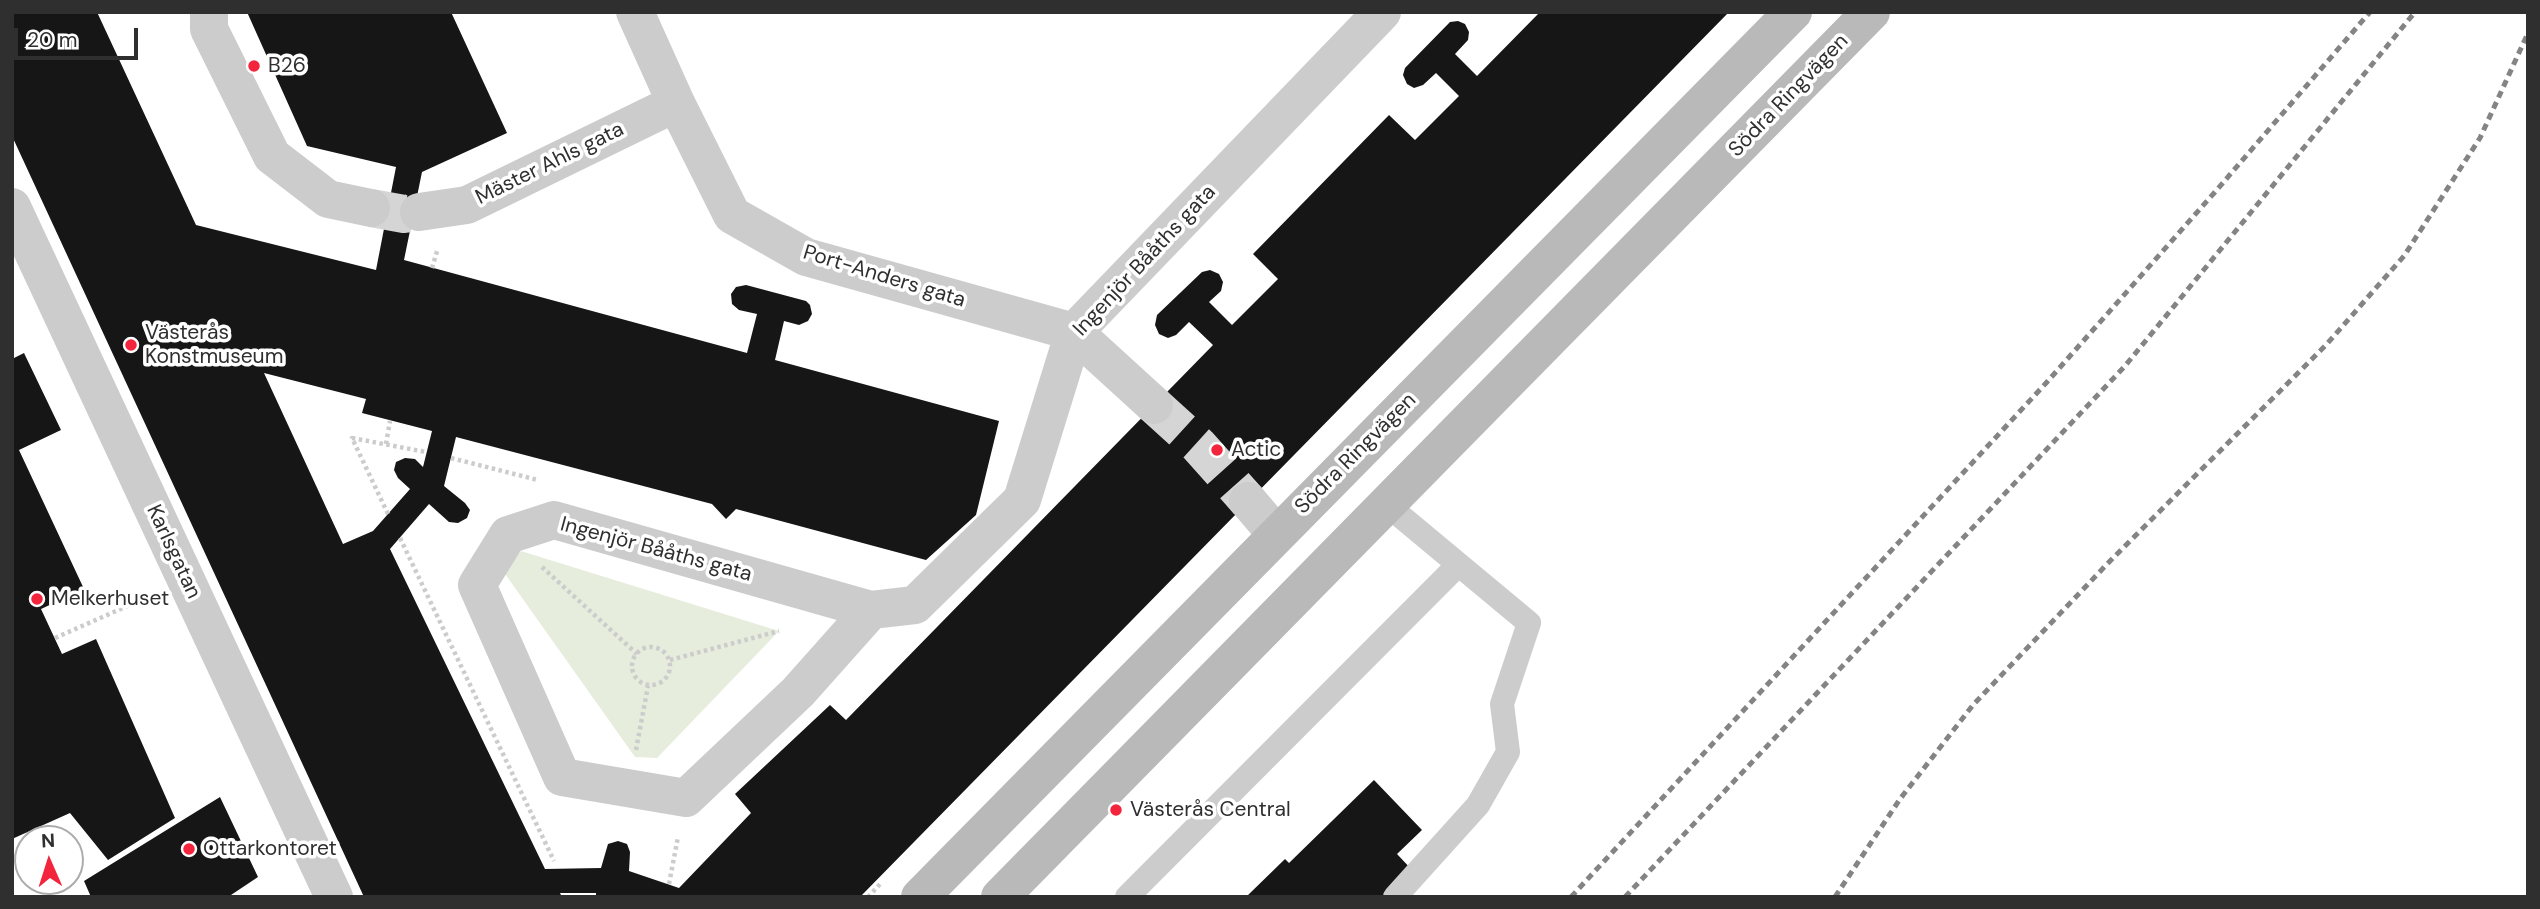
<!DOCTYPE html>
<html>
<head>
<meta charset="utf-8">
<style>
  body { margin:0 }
  #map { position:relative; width:2540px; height:909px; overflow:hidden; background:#fff; font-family:"DM Sans",sans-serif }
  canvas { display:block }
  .frame { position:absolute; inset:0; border:14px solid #2f2f2f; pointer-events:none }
  .north { position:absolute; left:14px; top:825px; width:70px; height:70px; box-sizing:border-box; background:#fff; border:2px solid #acacac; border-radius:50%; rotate:357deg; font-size:19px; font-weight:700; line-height:28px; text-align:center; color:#2f2f2f }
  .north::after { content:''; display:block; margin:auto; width:24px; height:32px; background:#f2253c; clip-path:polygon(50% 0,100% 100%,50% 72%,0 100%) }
  .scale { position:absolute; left:14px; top:28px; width:124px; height:32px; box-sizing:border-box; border:4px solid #2f2f2f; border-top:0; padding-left:9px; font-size:21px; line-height:24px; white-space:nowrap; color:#2f2f2f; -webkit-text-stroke:5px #fff; paint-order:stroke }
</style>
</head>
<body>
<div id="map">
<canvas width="2540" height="909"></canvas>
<div class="frame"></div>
<div class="north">N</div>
<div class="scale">20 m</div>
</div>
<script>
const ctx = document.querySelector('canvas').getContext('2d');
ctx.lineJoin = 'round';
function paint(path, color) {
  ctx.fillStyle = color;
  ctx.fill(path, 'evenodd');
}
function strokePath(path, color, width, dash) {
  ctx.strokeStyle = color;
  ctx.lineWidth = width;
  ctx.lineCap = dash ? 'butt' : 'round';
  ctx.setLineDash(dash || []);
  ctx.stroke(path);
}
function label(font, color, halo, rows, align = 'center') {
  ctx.font = font + ' "DM Sans",sans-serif';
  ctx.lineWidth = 7;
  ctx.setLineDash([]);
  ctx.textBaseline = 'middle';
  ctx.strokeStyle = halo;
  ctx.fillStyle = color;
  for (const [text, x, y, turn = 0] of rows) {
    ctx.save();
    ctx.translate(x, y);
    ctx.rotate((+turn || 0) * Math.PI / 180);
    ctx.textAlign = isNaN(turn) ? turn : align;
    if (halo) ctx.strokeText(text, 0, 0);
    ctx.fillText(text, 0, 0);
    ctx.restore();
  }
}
paint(new Path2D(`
  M521,551L779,631L657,758L635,757L503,571Z`), '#e6eddc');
paint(new Path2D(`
  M12,12H97L196,225L376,270L396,167L307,146L247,12H451L507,133L422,172L404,260L747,353L757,314L739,310L732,304L731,294L736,287L746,285L806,301L810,305L812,314L808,321L799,325L784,321L775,360L999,421L976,515L926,560L736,509L726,519L712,504L456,437L444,486L465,503L470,510L467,518L458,523L449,522L429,504L390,549L545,869L601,868L608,844L618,841L627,844L630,852L629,871L679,888L751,813L735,794L830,705L846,720L1213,345L1189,322L1176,335L1168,338L1159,334L1155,325L1157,315L1202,272L1210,270L1219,274L1223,282L1221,291L1209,302L1232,325L1278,279L1253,254L1389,115L1415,140L1459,96L1436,73L1423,85L1414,88L1407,84L1403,75L1405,68L1450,22L1458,21L1465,24L1469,32L1468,40L1455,54L1477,76L1540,12H1729L860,897H596V893H560L562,897H364L12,136ZM264,373L366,399L362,413L432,431L423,467L415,459L405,458L396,462L394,470L398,478L410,489L373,531L343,544Z
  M24,353L61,430L19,450L84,589L41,609L62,654L96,639L175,818L108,860L70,813L12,839V359Z
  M1374,780L1422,830L1397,854L1413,871L1387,897H1246L1285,859L1289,863Z
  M220,797L258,877L228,897H91L84,881Z`), '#161616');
strokePath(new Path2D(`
  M371,208L404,214L419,212
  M1154,405L1198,445L1248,501`), '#d5d5d5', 38, [38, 19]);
strokePath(new Path2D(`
  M432,268L438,248
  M386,444L390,421
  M451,458L538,480
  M388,514L352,438L426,452
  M400,538L554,861
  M542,567L637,654
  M55,638L150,596
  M632 666a19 19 0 1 1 38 0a19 19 0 1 1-38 0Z
  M670,660L779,631
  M636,750L648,686
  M669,884L678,837
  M868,897L882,882`), '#ccc', 4.5, [3.5, 3.5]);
strokePath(new Path2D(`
  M1386,504L1529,623L1502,704L1508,752L1478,805L1395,897
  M1127,897L1458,565`), '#ccc', 24);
strokePath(new Path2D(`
  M209,12V29L272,156L328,199L371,208
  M635,12L676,103L732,215L806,257L1074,332L1154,405
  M12,207L334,897
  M419,212L467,205L676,103
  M1248,501L1276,534
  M871,610L798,692L686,798L562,777L477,585L508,535L554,520L871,610L915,605L1022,500L1074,332L1382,12`), '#ccc', 38);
strokePath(new Path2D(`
  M920,897L1793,12
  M1000,897L1871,12`), '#b9b9b9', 38);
strokePath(new Path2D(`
  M1571,897L2047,382L2215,192L2370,12
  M1625,897L2125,366L2415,12
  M1835,897L1900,799L1973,705L2111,560L2326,345L2404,256L2480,138L2528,33`), '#848484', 5, [7, 5]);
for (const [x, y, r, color] of [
  [254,66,7,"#f2253c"],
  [131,345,7,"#f2253c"],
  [1217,450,7,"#f2253c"],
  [37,599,7,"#f2253c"],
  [1116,810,7,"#f2253c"],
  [189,849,7,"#f2253c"]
]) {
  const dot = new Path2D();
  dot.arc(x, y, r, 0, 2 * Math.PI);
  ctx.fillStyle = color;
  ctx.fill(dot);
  strokePath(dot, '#fff', 2.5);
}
label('21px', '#2f2f2f', '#fff', [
  ["B26",268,66],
  ["Västerås",145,333],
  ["Konstmuseum",145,357],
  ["Actic",1231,450],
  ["Melkerhuset",51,599],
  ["Västerås Central",1130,810],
  ["Ottarkontoret",203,849]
], 'left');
label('21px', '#2f2f2f', '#fff', [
  ["Södra Ringvägen",1789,96,-46],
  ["Mäster Ahls gata",550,164,-26],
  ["Ingenjör Bååths gata",1145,261,-47],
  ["Port-Anders gata",884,277,17],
  ["Södra Ringvägen",1356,454,-45],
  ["Ingenjör Bååths gata",656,550,15],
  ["Karlsgatan",173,552,65]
]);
</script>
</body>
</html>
